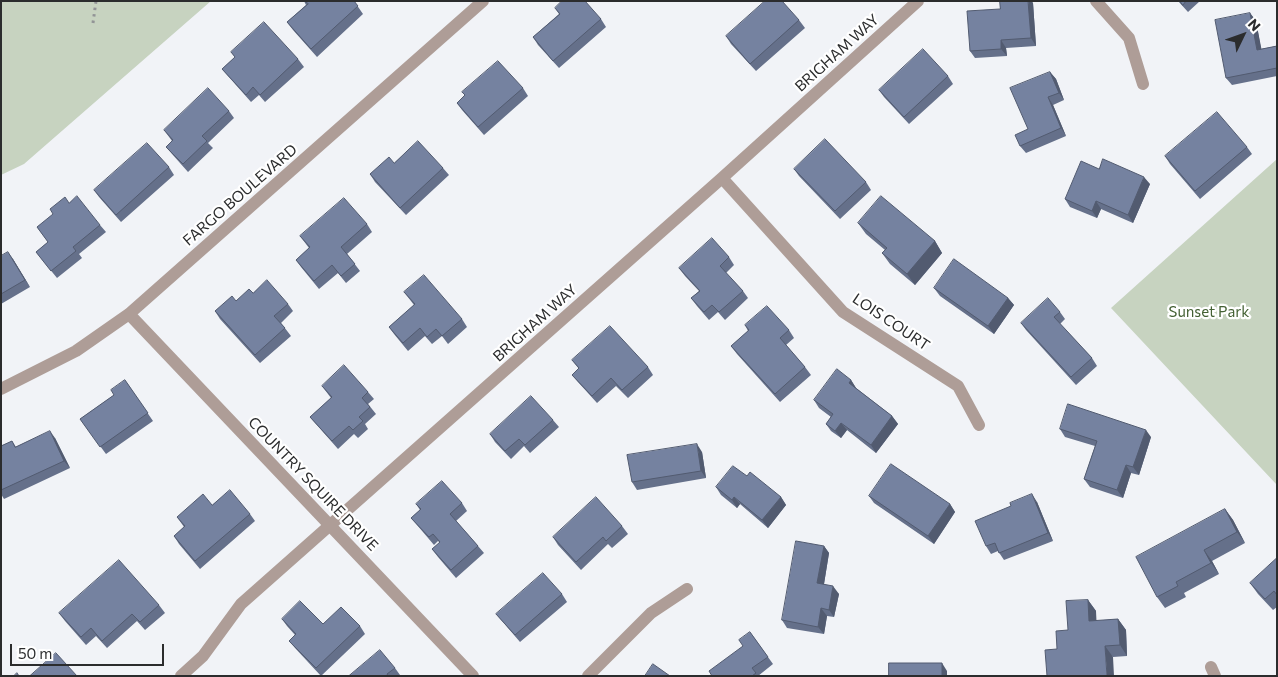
<!DOCTYPE html>
<html>
<head>
<meta charset="utf-8">
<style>
  body { margin:0 }
  #map { position:relative; width:1278px; height:677px; overflow:hidden; background:#f1f3f7; font-family:Commissioner,sans-serif }
  canvas { display:block }
  .frame { position:absolute; inset:0; border:2px solid #2b2c2d; pointer-events:none }
  .north { position:absolute; left:1218px; top:10px; width:50px; height:50px; -webkit-text-stroke:4px #fff; paint-order:stroke; rotate:48deg; font-size:14px; font-weight:700; line-height:20px; text-align:center; color:#2b2c2d }
  .north::after { content:''; display:block; margin:auto; width:18px; height:22px; background:#2b2c2d; clip-path:polygon(50% 0,100% 100%,50% 72%,0 100%) }
  .scale { position:absolute; left:10px; top:644px; width:154px; height:22px; box-sizing:border-box; border:2px solid #2b2c2d; border-top:0; padding-left:6px; font-size:15px; line-height:18px; white-space:nowrap; color:#2b2c2d; -webkit-text-stroke:4px #fff; paint-order:stroke }
</style>
</head>
<body>
<div id="map">
<canvas width="1278" height="677"></canvas>
<div class="frame"></div>
<div class="north">N</div>
<div class="scale">50 m</div>
</div>
<script>
const ctx = document.querySelector('canvas').getContext('2d');
ctx.lineJoin = 'round';
function paint(path, color) {
  ctx.fillStyle = color;
  ctx.fill(path, 'evenodd');
}
function strokePath(path, color, width, dash) {
  ctx.strokeStyle = color;
  ctx.lineWidth = width;
  ctx.lineCap = dash ? 'butt' : 'round';
  ctx.setLineDash(dash || []);
  ctx.stroke(path);
}
function label(font, color, halo, rows, align = 'center') {
  ctx.font = font + ' Commissioner,sans-serif';
  ctx.lineWidth = 4.5;
  ctx.setLineDash([]);
  ctx.textBaseline = 'middle';
  ctx.strokeStyle = halo;
  ctx.fillStyle = color;
  for (const [text, x, y, turn = 0] of rows) {
    ctx.save();
    ctx.translate(x, y);
    ctx.rotate((+turn || 0) * Math.PI / 180);
    ctx.textAlign = isNaN(turn) ? turn : align;
    if (halo) ctx.strokeText(text, 0, 0);
    ctx.fillText(text, 0, 0);
    ctx.restore();
  }
}
paint(new Path2D(`
  M1,1H211L24,164L1,175Z
  M1277,159V485L1111,308Z`), '#c7d3c0');
strokePath(new Path2D(`
  M93,23L96,1`), '#929496', 3, [2.5, 4]);
strokePath(new Path2D(`
  M1096,1L1129,38L1143,84
  M722,178L843,312L958,386L979,425
  M129,314L473,676
  M1,389L76,351L129,314L483,1
  M1211,667L1215,676
  M181,676L203,656L241,604L722,178L918,1
  M588,676L651,613L687,589`), '#ae9d97', 12);
paint(new Path2D(`
  M304,1H354L363,14L317,57L293,30L287,22L306,5Z
  M1178,1H1200L1188,12Z
  M1033,3L1036,46L1006,48L1007,56L975,58L970,51L1000,9Z
  M555,8L601,19L606,27L559,68L538,45L533,37L559,14Z
  M1250,13L1256,21L1261,49L1277,46V76L1232,85L1226,78Z
  M799,20L805,28L756,71L731,44L726,36Z
  M231,52L298,59L304,67L265,102L259,95L251,102L228,76L222,69L235,57Z
  M1050,72L1056,79L1064,100L1053,105L1066,136L1026,153L1020,146L1028,129Z
  M948,76L953,84L909,124L884,97L879,90Z
  M523,88L528,96L484,135L462,110L457,103L465,95L462,92Z
  M229,111L234,118L208,143L213,148L188,172L172,154L166,147L172,141L164,130Z
  M1247,147L1252,154L1200,199L1170,164L1165,156Z
  M394,163L443,168L449,175L406,215L375,182L370,174Z
  M169,167L174,175L121,222L99,197L94,190Z
  M794,169L866,182L871,190L840,219L799,176Z
  M1099,169L1150,184L1133,223L1101,209L1097,218L1070,207L1065,199Z
  M69,203L100,225L106,232L79,254L82,258L57,278L36,252L48,242L37,227Z
  M858,223L935,241L942,253L915,285L890,264L882,253L885,250L866,234Z
  M367,224L372,232L347,254L360,271L346,283L338,273L319,289L301,267L296,260L309,248L300,236Z
  M1,256L13,259L30,287L1,304Z
  M729,257L734,265L726,273L743,291L748,298L725,320L718,312L709,320L697,306L691,298L699,291L685,276L679,268Z
  M934,288L1008,298L1014,305L994,334L940,296Z
  M404,292L462,319L467,327L448,344L442,336L432,344L425,336L408,351L394,334L389,327L414,305Z
  M253,293L288,304L293,311L281,323L291,336L260,363L220,319L215,311Z
  M1060,312L1065,319L1060,324L1092,358L1097,366L1076,385L1026,330L1021,323Z
  M745,325L789,330L794,338L786,345L805,367L811,375L780,402L737,354L731,346L748,331Z
  M572,360L648,367L653,375L628,398L616,386L597,403L578,382L572,375L579,369Z
  M125,380L153,421L106,454L80,419L114,395Z
  M851,380L856,388L892,416L898,424L876,453L847,430L841,438L831,431L826,424L831,417L819,408L814,400Z
  M322,386L368,392L374,399L368,404L376,414L365,424L368,429L358,438L354,434L338,449L316,424L310,417L331,398Z
  M553,420L559,427L530,453L524,446L511,459L495,442L490,434Z
  M1060,429L1151,437L1139,475L1131,473L1123,498L1090,487L1084,479L1095,446L1065,437Z
  M55,438L70,468L4,499L1,494V446L12,441L16,447Z
  M702,452L706,478L637,490L632,482Z
  M747,476L781,497L786,505L768,528L740,504L737,508L721,495L716,487Z
  M869,496L950,504L955,512L934,544L874,503Z
  M1037,502L1053,541L1004,560L998,551L991,554L986,546Z
  M462,503L467,511L456,521L478,546L484,553L456,578L438,557L432,549L440,543L438,541L434,545L417,525L411,518L420,510L416,504Z
  M212,505L250,514L255,521L200,569L179,544L174,536L184,527L177,517Z
  M1225,509L1233,520L1245,543L1212,561L1219,574L1184,593L1186,597L1165,608L1157,597Z
  M622,526L628,534L612,548L608,544L581,570L558,545L553,537Z
  M824,546L829,553L824,584L839,594L834,617L827,616L824,634L787,628L782,620Z
  M1277,558V607L1273,610L1258,594L1250,583Z
  M562,594L567,602L520,642L496,614Z
  M1088,600L1096,611V621L1118,619L1126,630L1127,656L1113,657L1068,630Z
  M159,605L165,613L145,630L137,621L107,648L96,636L86,645L65,621L59,613Z
  M282,619L323,624L360,626L365,634L321,676L295,648L289,641L295,635L287,626Z
  M750,632L773,664L758,676H712L743,646Z
  M395,668L400,675V676H349Z`), '#65708a');
paint(new Path2D(`
  M1028,1H1032L1033,3L1036,46L1031,38Z
  M1250,13L1256,21L1263,57L1257,50Z
  M1001,40L1006,48L1007,56L1001,49Z
  M1050,72L1056,79L1064,100L1059,93Z
  M1048,97L1053,105L1066,136L1061,128Z
  M1144,177L1150,184L1133,223L1128,215Z
  M1096,201L1101,209L1097,218L1092,211Z
  M935,241L942,253L915,285L907,274Z
  M8,252L13,259L30,287L25,280Z
  M1008,298L1014,305L994,334L988,326Z
  M851,380L856,388L854,391L849,383Z
  M892,416L898,424L876,453L871,445Z
  M841,423L847,430L841,438L835,431Z
  M1146,430L1151,437L1139,475L1133,467Z
  M50,431L55,438L70,468L64,461Z
  M697,444L702,452L706,478L701,471Z
  M1126,465L1131,473L1123,498L1117,490Z
  M1032,494L1037,502L1053,541L1048,533Z
  M734,497L740,504L737,508L732,500Z
  M781,497L786,505L768,528L762,520Z
  M950,504L955,512L934,544L928,536Z
  M1225,509L1233,520L1245,543L1237,532Z
  M824,546L829,553L823,590L817,583Z
  M1204,550L1212,561L1219,574L1211,563Z
  M833,586L839,594L834,617L829,610Z
  M1088,600L1096,611L1097,632L1089,621Z
  M821,608L827,616L824,634L818,627Z
  M1118,619L1126,630L1127,656L1120,645Z
  M1105,646L1113,657L1114,676H1107Z
  M942,663L947,671V676H942Z`), '#525b70');
const building = new Path2D(`
  M305,1H354L358,6L311,49L287,22L308,4Z
  M562,1H585L601,19L553,61L533,37L560,14L555,8Z
  M765,1H782L799,20L750,64L726,36Z
  M1000,1H1028L1031,38L1001,40V49L970,51L967,11L1000,9Z
  M1180,1H1186L1183,5Z
  M1250,13L1257,50L1277,46V68L1226,78L1215,20Z
  M264,22L298,59L260,95L253,87L246,95L222,69L235,57L231,52Z
  M923,49L948,76L904,117L879,90Z
  M498,61L523,88L478,127L457,103L465,95L462,92Z
  M1050,72L1059,93L1048,97L1061,128L1020,146L1015,135L1028,129L1010,88Z
  M208,88L229,111L202,136L207,141L183,164L166,147L173,140L164,130Z
  M1217,112L1247,147L1195,191L1165,156Z
  M825,139L866,182L835,211L794,169Z
  M418,141L443,168L400,208L370,174L389,157L394,163Z
  M147,143L169,167L116,215L94,190Z
  M1103,159L1144,177L1128,215L1096,201L1092,211L1065,199L1081,161L1099,169Z
  M77,196L100,225L73,247L76,251L51,271L36,252L48,242L37,227L53,214L50,209L65,197L69,203Z
  M881,196L935,241L907,274L882,253L887,248L858,223Z
  M344,198L367,224L341,247L355,264L341,276L332,265L314,281L296,260L310,247L300,236Z
  M712,238L729,257L720,266L743,291L719,312L712,305L704,312L691,298L700,291L679,268Z
  M8,252L25,280L1,294V256Z
  M954,259L1008,298L988,326L934,288Z
  M424,275L462,319L442,336L436,329L427,337L420,328L403,343L389,327L415,304L404,292Z
  M267,280L288,304L274,316L285,328L255,355L215,311L232,296L236,301L249,289L253,293Z
  M1048,298L1060,312L1054,317L1092,358L1071,377L1021,323Z
  M767,306L789,330L780,338L805,367L775,394L731,346L749,330L745,325Z
  M610,326L648,367L622,390L611,378L592,396L572,375L579,368L572,360Z
  M344,365L368,392L362,398L370,407L359,417L363,421L353,430L349,426L332,441L310,417L332,397L322,386Z
  M837,369L851,380L849,383L892,416L871,445L841,423L835,431L826,424L833,414L814,400Z
  M125,380L148,413L100,447L80,419L114,395L111,390Z
  M531,396L553,420L525,445L519,439L505,451L490,434Z
  M1068,404L1146,430L1133,467L1126,465L1117,490L1084,479L1097,441L1060,429Z
  M50,431L64,461L1,490V446L12,441L15,447Z
  M697,444L701,471L632,482L627,455Z
  M891,464L950,504L928,536L869,496Z
  M733,466L747,476L750,472L781,497L762,520L734,497L732,500L716,487Z
  M442,481L462,503L450,514L478,546L451,570L432,549L440,542L433,534L429,537L411,518L421,509L416,504Z
  M230,490L250,514L195,561L174,536L185,526L177,517L203,494L212,505Z
  M1032,494L1048,533L999,553L995,543L986,546L975,521L1011,506L1010,503Z
  M596,497L622,526L606,541L603,537L576,562L553,537Z
  M1225,509L1237,532L1204,550L1211,563L1176,582L1178,586L1157,597L1136,557Z
  M796,541L824,546L817,583L833,586L829,610L821,608L818,627L782,620Z
  M1277,558V595L1274,591L1265,599L1250,583Z
  M119,560L159,605L140,622L132,614L102,641L91,628L81,637L59,613Z
  M543,573L562,594L515,635L496,614Z
  M1088,600L1089,621L1118,619L1120,645L1105,646L1107,676H1047L1045,650L1057,649L1056,631L1068,630L1066,601Z
  M300,601L323,624L341,607L360,626L316,668L289,641L296,634L282,619Z
  M750,632L768,657L752,668L756,673L752,676H712L709,671L743,646L739,640Z
  M380,650L395,668L387,674L388,676H349Z
  M56,653L77,676H30Z
  M889,663H942V676H889Z
  M653,664L670,676H645Z
  M17,673L19,676H14Z`);
paint(building, '#7582a0');
strokePath(building, '#525b70', 1);
label('15px', '#2b2c2d', '#fff', [
  ["BRIGHAM WAY",837,53,-42],
  ["FARGO BOULEVARD",240,195,-41],
  ["LOIS COURT",891,322,34],
  ["BRIGHAM WAY",535,323,-42],
  ["COUNTRY SQUIRE DRIVE",313,484,46]
]);
label('15px', '#446134', '#fff', [
  ["Sunset Park",1209,312]
]);
</script>
</body>
</html>
